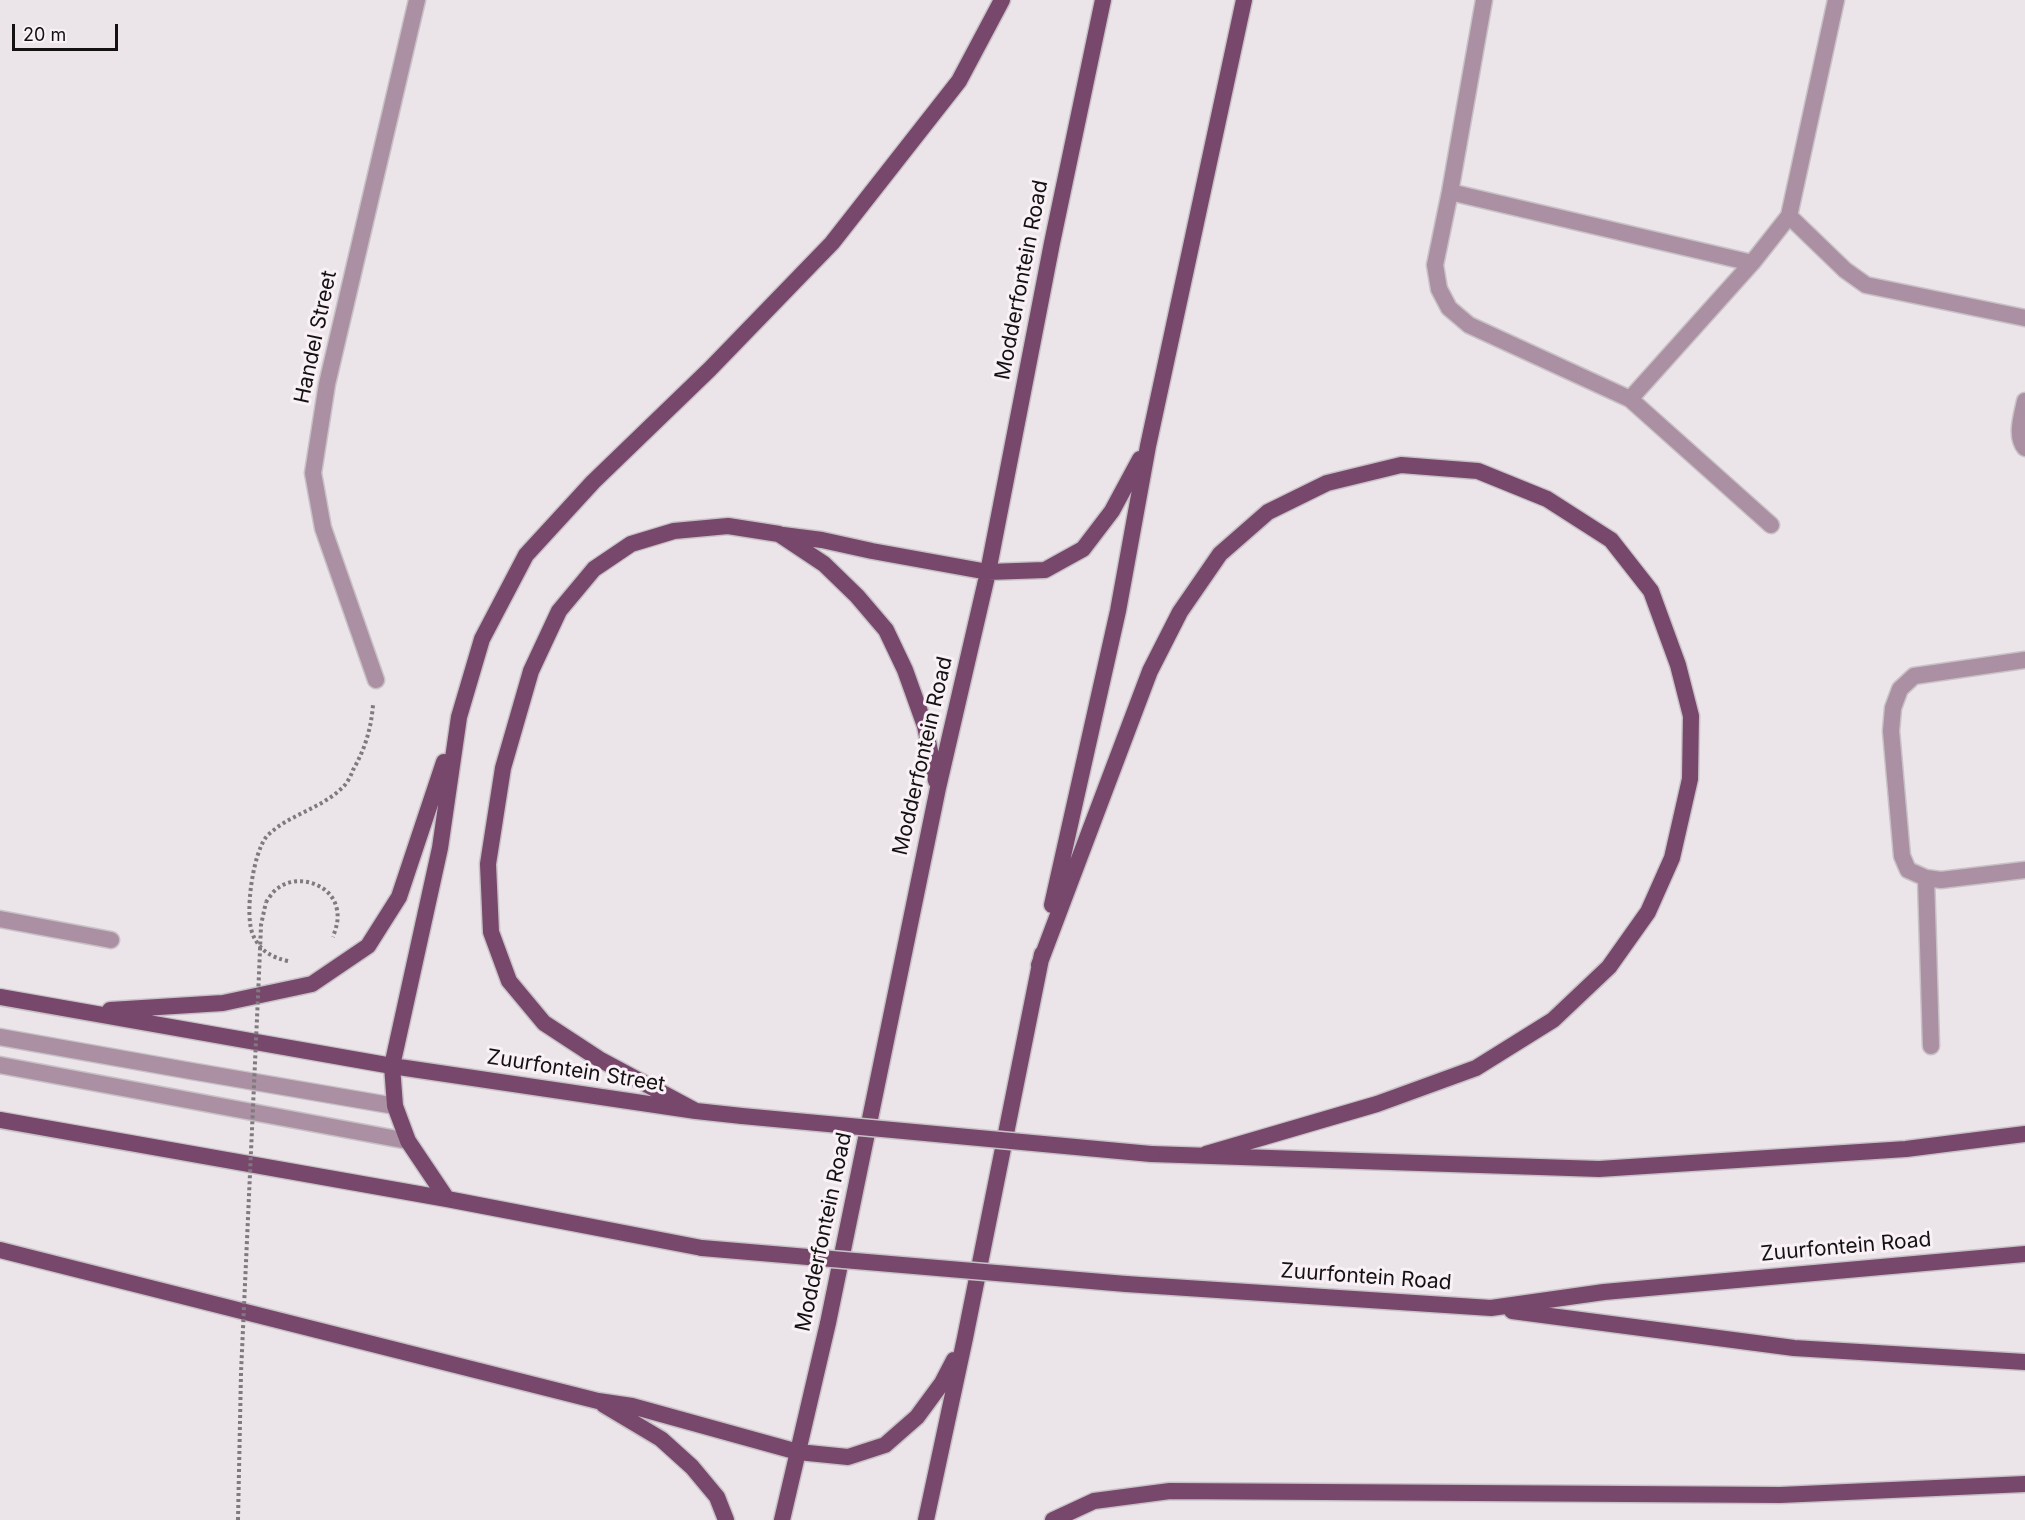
<!DOCTYPE html>
<html>
<head>
<meta charset="utf-8">
<style>
  body { margin:0 }
  #map { position:relative; width:2025px; height:1520px; overflow:hidden; background:#ebe4e9; font-family:Inter,sans-serif }
  canvas { display:block }
  .scale { position:absolute; left:12px; top:24px; width:106px; height:27px; box-sizing:border-box; border:3px solid #131112; border-top:0; padding-left:8px; font-size:18px; line-height:21px; white-space:nowrap; color:#131112; -webkit-text-stroke:4px #f9f1f6; paint-order:stroke }
</style>
</head>
<body>
<div id="map">
<canvas width="2025" height="1520"></canvas>
<div class="scale">20 m</div>
</div>
<script>
const ctx = document.querySelector('canvas').getContext('2d');
ctx.lineJoin = 'round';
function strokePath(path, color, width, dash) {
  ctx.strokeStyle = color;
  ctx.lineWidth = width;
  ctx.lineCap = dash ? 'butt' : 'round';
  ctx.setLineDash(dash || []);
  ctx.stroke(path);
}
function label(font, color, halo, rows, align = 'center') {
  ctx.font = font + ' Inter,sans-serif';
  ctx.lineWidth = 6;
  ctx.setLineDash([]);
  ctx.textBaseline = 'middle';
  ctx.strokeStyle = halo;
  ctx.fillStyle = color;
  for (const [text, x, y, turn = 0] of rows) {
    ctx.save();
    ctx.translate(x, y);
    ctx.rotate((+turn || 0) * Math.PI / 180);
    ctx.textAlign = isNaN(turn) ? turn : align;
    if (halo) ctx.strokeText(text, 0, 0);
    ctx.fillText(text, 0, 0);
    ctx.restore();
  }
}
const service = new Path2D(`
  M1484,0L1450,192L1435,265L1439,289L1449,308L1469,325L1630,399
  M1836,0L1789,216L1845,270L1866,285L2025,318
  M1450,192L1752,263
  M2025,401C2022,416 2015,436 2025,448
  M1771,525L1630,399L1752,263L1789,216
  M0,1037L191,1071L395,1106
  M0,1065L408,1141`);
const minor = new Path2D(`
  M2025,660L1914,676L1900,689L1893,708L1891,731L1902,856L1908,870L1926,878L1941,880L2025,870
  M376,680L323,528L313,473L327,384L417,0
  M1926,878L1931,1046
  M0,919L111,940`);
const primary = new Path2D(`
  M783,535L822,540L872,551L988,572L1045,570L1083,549L1112,511L1140,459
  M1052,905L1118,611L1148,446L1244,0
  M1039,965L1150,671L1180,612L1220,554L1268,512L1327,483L1401,465L1478,471L1547,499L1611,540L1651,591L1678,665L1691,716L1690,779L1672,858L1648,912L1609,967L1553,1020L1476,1068L1377,1104L1206,1154
  M0,997L392,1066L696,1111L742,1116
  M110,1010L223,1003L312,984L368,946L399,897L444,762
  M696,1111L599,1059L544,1023L509,981L491,932L488,864L503,768L531,671L559,611L594,569L631,544L674,531L728,526L779,534L824,564L857,596L886,630L905,670L925,726L936,781
  M0,1120L447,1199L702,1248
  M1151,1154L1599,1169L1906,1149L2025,1134
  M447,1199L408,1141L395,1106L392,1066L440,848L459,717L482,639L526,555L593,482L710,369L832,243L959,81L1002,0
  M0,1250L598,1401L632,1406L798,1452L848,1457L885,1445L917,1417L942,1383L954,1360
  M1126,1284L1491,1308L1604,1292L2025,1254
  M1512,1311L1794,1348L2025,1362
  M604,1405L661,1439L692,1467L717,1497L726,1520
  M782,1520L828,1323L938,788L988,572L1052,243L1103,0
  M926,1520L965,1338L1042,954
  M1053,1520L1094,1501L1170,1491L1780,1495L2025,1484`);
strokePath(service, '#c8c2c7', 19);
strokePath(minor, '#c8c2c7', 19);
strokePath(primary, '#c8c2c7', 19);
strokePath(new Path2D(`
  M266,902C269,898 273,891 278,888C298,873 333,884 337,910C339,920 336,928 333,937
  M288,961C271,957 260,951 253,935C244,915 253,852 267,836C289,814 322,809 344,786C348,782 351,775 353,770C365,749 371,729 373,705`), '#7e7a7d', 4, [3, 3]);
strokePath(service, '#ab90a3', 16);
strokePath(minor, '#ab90a3', 16);
strokePath(primary, '#77486b', 16);
const primaryBridge = new Path2D(`
  M742,1116L1151,1154
  M702,1248L1126,1284`);
strokePath(primaryBridge, '#c8c2c7', 19, []);
strokePath(new Path2D(`
  M238,1520L241,1373L259,974L261,925L266,902`), '#7e7a7d', 4, [3, 3]);
strokePath(primaryBridge, '#77486b', 16);
label('21px', '#131112', '#f9f1f6', [
  ["Modderfontein Road",1022,280,-79],
  ["Handel Street",316,337,-78],
  ["Modderfontein Road",923,756,-77],
  ["Zuurfontein Street",576,1071,9],
  ["Modderfontein Road",824,1232,-78],
  ["Zuurfontein Road",1846,1247,-5],
  ["Zuurfontein Road",1366,1277,4]
]);
</script>
</body>
</html>
